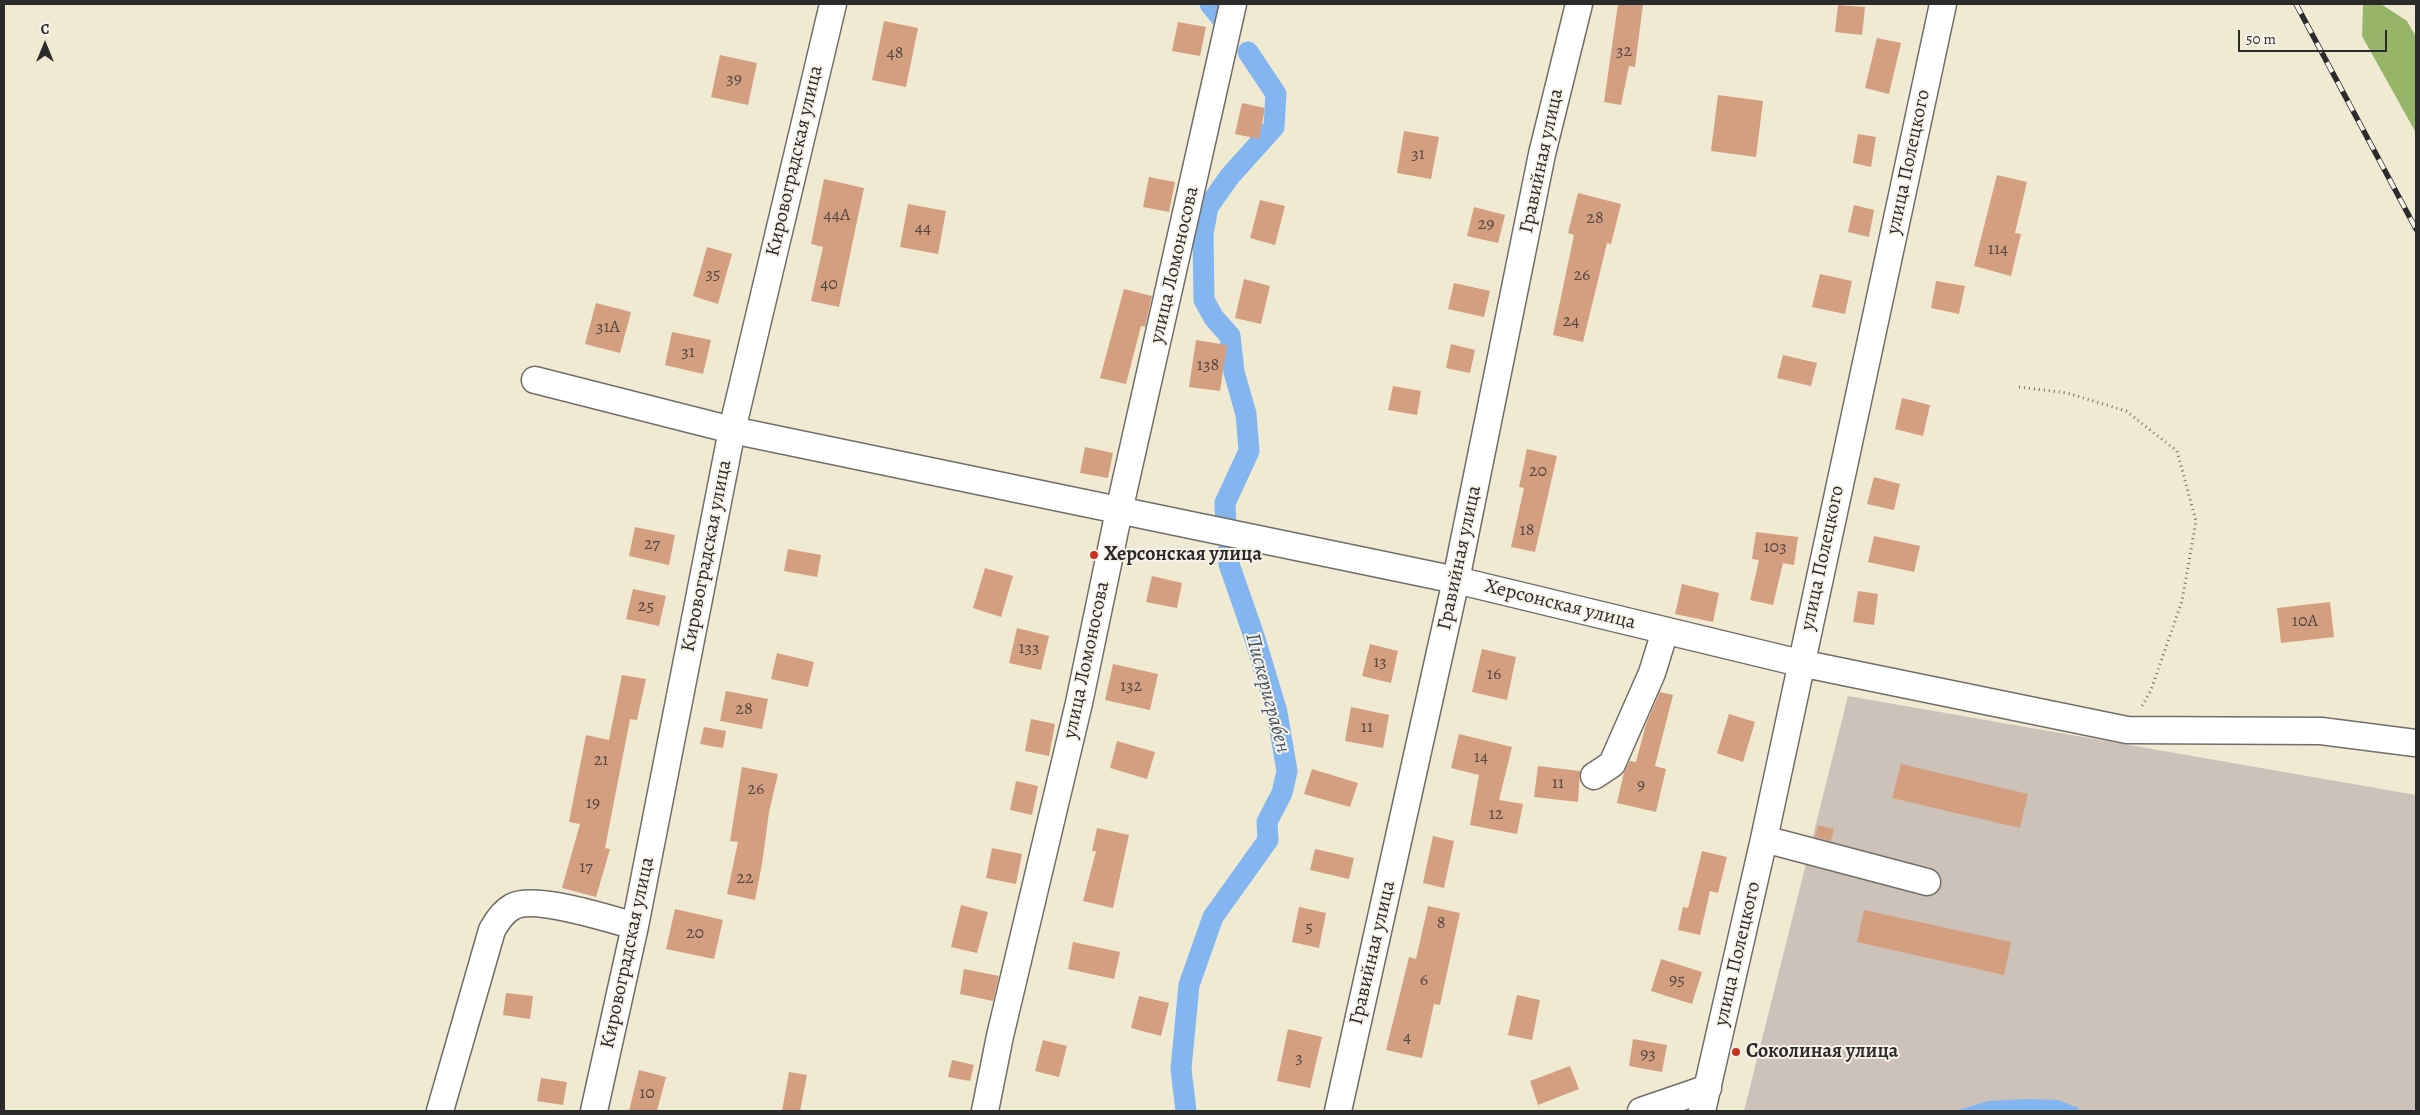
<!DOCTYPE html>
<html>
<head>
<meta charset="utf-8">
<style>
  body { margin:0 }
  #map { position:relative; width:2420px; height:1115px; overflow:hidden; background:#f0ead3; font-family:Alegreya,serif }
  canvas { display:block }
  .frame { position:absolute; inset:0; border:5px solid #2b2b2b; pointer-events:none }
  .north { position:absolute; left:20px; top:20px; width:50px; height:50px; -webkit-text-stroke:4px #f7f3e8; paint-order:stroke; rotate:0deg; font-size:14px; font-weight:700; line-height:20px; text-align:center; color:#2b2b2b }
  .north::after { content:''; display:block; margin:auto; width:18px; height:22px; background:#2b2b2b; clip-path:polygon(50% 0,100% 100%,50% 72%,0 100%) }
  .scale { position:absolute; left:2238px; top:30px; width:149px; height:22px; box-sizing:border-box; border:2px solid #2b2b2b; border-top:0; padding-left:6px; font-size:15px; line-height:18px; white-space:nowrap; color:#2b2b2b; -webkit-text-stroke:4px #f7f3e8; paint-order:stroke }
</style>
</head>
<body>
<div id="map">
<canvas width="2420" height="1115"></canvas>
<div class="frame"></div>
<div class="north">С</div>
<div class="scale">50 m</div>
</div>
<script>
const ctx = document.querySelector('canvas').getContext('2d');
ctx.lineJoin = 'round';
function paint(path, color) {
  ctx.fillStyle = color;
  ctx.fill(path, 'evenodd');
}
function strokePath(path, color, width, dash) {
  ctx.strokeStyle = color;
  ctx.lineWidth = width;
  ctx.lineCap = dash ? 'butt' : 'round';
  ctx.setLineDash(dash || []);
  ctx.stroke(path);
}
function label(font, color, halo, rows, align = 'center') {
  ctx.font = font + ' Alegreya,serif';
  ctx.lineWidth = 4;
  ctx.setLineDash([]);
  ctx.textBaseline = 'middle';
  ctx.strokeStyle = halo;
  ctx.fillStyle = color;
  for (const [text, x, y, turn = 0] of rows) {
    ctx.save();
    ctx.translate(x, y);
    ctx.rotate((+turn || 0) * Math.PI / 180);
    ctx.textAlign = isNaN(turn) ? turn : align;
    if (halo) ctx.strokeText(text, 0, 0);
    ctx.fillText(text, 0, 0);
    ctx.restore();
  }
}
paint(new Path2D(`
  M1848,696L2416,795V1111H1744Z`), '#ccc2b9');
paint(new Path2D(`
  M2363,4H2381L2407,21L2416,37V133L2362,36Z`), '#97b568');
paint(new Path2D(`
  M2029,1099L2058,1100L2079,1108L2077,1111H1955L1988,1101Z`), '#83b6f0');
strokePath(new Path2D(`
  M1210,4L1222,19
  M1226,528L1225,503L1249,451L1246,414L1234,372L1230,336L1214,318L1204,300L1203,234L1208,207L1230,176L1274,127L1276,94L1248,52
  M1186,1111L1181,1069L1189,985L1213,917L1268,840L1267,822L1282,793L1287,771L1277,712L1255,639L1229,564L1228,551`), '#83b6f0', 21);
paint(new Path2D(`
  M1618,4H1643L1635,67L1629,66L1621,105L1604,102Z
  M1838,5L1865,7L1862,35L1835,32Z
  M884,21L918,28L906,87L872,80Z
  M1178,22L1206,27L1200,56L1172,51Z
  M1877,38L1901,43L1889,94L1865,88Z
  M720,55L757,63L748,105L711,97Z
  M1718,95L1763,101L1756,157L1711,151Z
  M1242,103L1265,108L1259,139L1235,134Z
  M1404,131L1439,137L1431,179L1397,173Z
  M1858,134L1876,137L1871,167L1853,163Z
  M1997,175L2027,182L2015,233L2021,234L2011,276L1974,266Z
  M1149,177L1175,182L1169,212L1143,207Z
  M824,179L864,188L839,307L811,301L823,247L811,244Z
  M1578,193L1621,204L1611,244L1607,243L1583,342L1553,335L1574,235L1568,233Z
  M1260,200L1285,206L1275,245L1250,238Z
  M908,204L946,211L938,254L900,247Z
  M1854,205L1874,210L1869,237L1848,232Z
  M1474,207L1505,215L1498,243L1467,236Z
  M707,247L732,254L718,304L693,296Z
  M1820,274L1852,281L1845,314L1812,307Z
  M1244,279L1270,286L1261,324L1235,318Z
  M1936,281L1965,286L1959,314L1931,308Z
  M1454,283L1490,291L1484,317L1448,309Z
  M1124,289L1152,296L1145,327L1141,326L1126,384L1100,378Z
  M596,303L631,312L620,353L585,344Z
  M672,332L711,340L703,374L665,365Z
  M1196,340L1227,345L1220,391L1189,387Z
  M1451,344L1475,350L1470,373L1446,368Z
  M1783,355L1817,363L1811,386L1777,378Z
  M1393,386L1421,391L1417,415L1388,410Z
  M1902,398L1930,405L1923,436L1895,429Z
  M1085,447L1113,453L1108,478L1080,473Z
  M1527,449L1557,456L1535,552L1511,547L1524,488L1519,487Z
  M1874,477L1900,484L1894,510L1867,504Z
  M635,527L675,535L669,565L629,556Z
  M1756,532L1798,537L1794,565L1783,563L1773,605L1750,600L1759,560L1752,559Z
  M1874,536L1920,546L1914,572L1868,562Z
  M788,549L821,555L817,577L784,571Z
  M985,568L1013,576L1001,617L973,608Z
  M1152,576L1182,583L1177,608L1146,602Z
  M1682,584L1719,593L1713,622L1675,614Z
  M633,589L666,596L659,626L626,619Z
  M1858,591L1878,594L1874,625L1853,622Z
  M2330,602L2334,637L2281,643L2277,608Z
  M1017,628L1049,636L1041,670L1009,663Z
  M1370,644L1398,651L1391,683L1362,676Z
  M1482,649L1516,657L1507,700L1472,692Z
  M777,653L814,662L808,687L771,679Z
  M1113,664L1158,674L1150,710L1105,700Z
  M622,675L646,679L637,720L630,719L605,848L610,849L596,897L562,888L580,824L569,822L586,735L609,740Z
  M726,691L768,699L762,729L720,721Z
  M1660,692L1673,695L1655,766L1666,769L1656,812L1617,803L1624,772L1630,761L1636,762L1646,724Z
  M1351,707L1389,715L1383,748L1345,741Z
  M1729,714L1755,722L1743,762L1717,753Z
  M1031,719L1055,724L1049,756L1025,751Z
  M704,727L726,731L723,748L700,744Z
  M1459,734L1512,747L1499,800L1523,804L1517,834L1470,825L1479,775L1451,768Z
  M1117,741L1155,752L1147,779L1110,768Z
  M1901,764L2028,794L2020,828L1892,798Z
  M1538,766L1580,771L1578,802L1534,797Z
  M742,767L778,774L769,812L762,864L755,900L727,894L738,842L730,841Z
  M1312,769L1358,783L1350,807L1304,794Z
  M1016,781L1038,786L1032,815L1010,810Z
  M1818,825L1834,829L1831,841L1815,837Z
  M1097,828L1129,835L1113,908L1083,901L1096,851H1092Z
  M1433,836L1454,841L1444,888L1423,883Z
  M992,848L1022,854L1016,884L986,878Z
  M1315,849L1354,858L1349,879L1310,870Z
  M1702,851L1727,857L1718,893L1710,891L1700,935L1678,930L1683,907L1688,908Z
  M961,905L988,912L977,953L951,947Z
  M1428,906L1460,913L1440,1005L1434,1004L1422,1058L1386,1050L1409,957L1416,959Z
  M1299,907L1326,913L1319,948L1292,942Z
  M675,909L723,920L714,959L666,949Z
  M1864,910L2011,942L2004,975L1857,942Z
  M1073,942L1120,952L1114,979L1068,969Z
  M1661,959L1702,972L1692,1004L1651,991Z
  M964,969L999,976L993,1001L960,994Z
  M506,993L533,996L530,1019L503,1015Z
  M1517,995L1540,1000L1532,1040L1508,1035Z
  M1139,996L1169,1003L1161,1036L1131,1028Z
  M1288,1029L1322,1037L1310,1088L1277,1081Z
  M1633,1039L1667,1045L1662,1072L1629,1066Z
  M1043,1040L1067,1046L1059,1077L1035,1071Z
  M952,1060L974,1065L970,1081L948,1077Z
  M1570,1066L1579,1089L1538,1105L1530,1081Z
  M639,1070L666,1077L657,1111H629Z
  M789,1072L807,1075L800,1111H782Z
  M541,1078L567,1082L563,1105L537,1101Z`), '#d49f81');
const minor = new Path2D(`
  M535,380L732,430L1456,580L1800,663L2127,730L2321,731L2415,743
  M1594,776L1612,764L1652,673L1665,631
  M1764,839L1927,882
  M440,1111L492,930C497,921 503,912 512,907C533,894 610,919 635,926
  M594,1111L635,926L732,430L833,4
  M985,1111L1000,1036L1079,703L1119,511L1233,4
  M1338,1111L1456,580L1542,154L1579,4
  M1641,1111L1708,1088
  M1702,1111L1764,839L1943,4`);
strokePath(minor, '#706e66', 29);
strokePath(new Path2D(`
  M2019,387L2067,393L2126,411L2177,451L2196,521L2182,601L2151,690L2141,708`), '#706e66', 3, [1, 4]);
strokePath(minor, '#fff', 26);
const rail = new Path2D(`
  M2296,4L2416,229`);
strokePath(rail, '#2b2b2b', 5.5);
strokePath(rail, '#f7f3e8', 4, [11]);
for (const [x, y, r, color] of [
  [1094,555,5,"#c8321e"],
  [1736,1052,5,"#c8321e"]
]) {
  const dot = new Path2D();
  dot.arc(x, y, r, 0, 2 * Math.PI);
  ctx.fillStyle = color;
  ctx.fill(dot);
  strokePath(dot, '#f7f3e8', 2);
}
label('18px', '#554840', null, [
  ["32",1624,52],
  ["48",895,54],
  ["39",734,80],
  ["31",1418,155],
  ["44А",837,216],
  ["28",1595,219],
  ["29",1486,225],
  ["44",923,229],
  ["114",1998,250],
  ["35",713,275],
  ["26",1582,276],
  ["40",829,285],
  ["24",1571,322],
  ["31А",608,328],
  ["31",688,353],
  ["138",1208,366],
  ["20",1538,472],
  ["18",1527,531],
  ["27",652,545],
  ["103",1775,548],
  ["25",646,607],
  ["10А",2305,622],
  ["133",1029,649],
  ["13",1380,663],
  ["16",1494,675],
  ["132",1131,687],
  ["28",744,710],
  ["11",1367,728],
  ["14",1481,758],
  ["21",601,761],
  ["11",1558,784],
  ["9",1641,786],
  ["26",756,790],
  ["19",593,804],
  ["12",1496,815],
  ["17",586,868],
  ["22",745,879],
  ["8",1441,924],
  ["5",1309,928],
  ["20",695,934],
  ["6",1424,981],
  ["95",1677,981],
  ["4",1407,1038],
  ["93",1648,1055],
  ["3",1299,1059],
  ["10",647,1094]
]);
label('20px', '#2b2b2b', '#f7f3e8', [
  ["Кировоградская улица",795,161,-77],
  ["Гравийная улица",1542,161,-78],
  ["улица Полецкого",1909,162,-78],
  ["улица Ломоносова",1175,265,-77],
  ["Кировоградская улица",707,556,-79],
  ["Гравийная улица",1460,558,-78],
  ["улица Полецкого",1823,558,-78],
  ["Херсонская улица",1560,605,14],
  ["улица Ломоносова",1087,660,-78],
  ["Кировоградская улица",628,953,-78],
  ["Гравийная улица",1373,953,-77],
  ["улица Полецкого",1738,954,-77]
]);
label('bold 20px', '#2b2b2b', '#f7f3e8', [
  ["Херсонская улица",1104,555],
  ["Соколиная улица",1746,1052]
], 'left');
label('italic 21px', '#455566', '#f7f3e8', [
  ["Пискериграбен",1267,693,75]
]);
</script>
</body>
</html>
